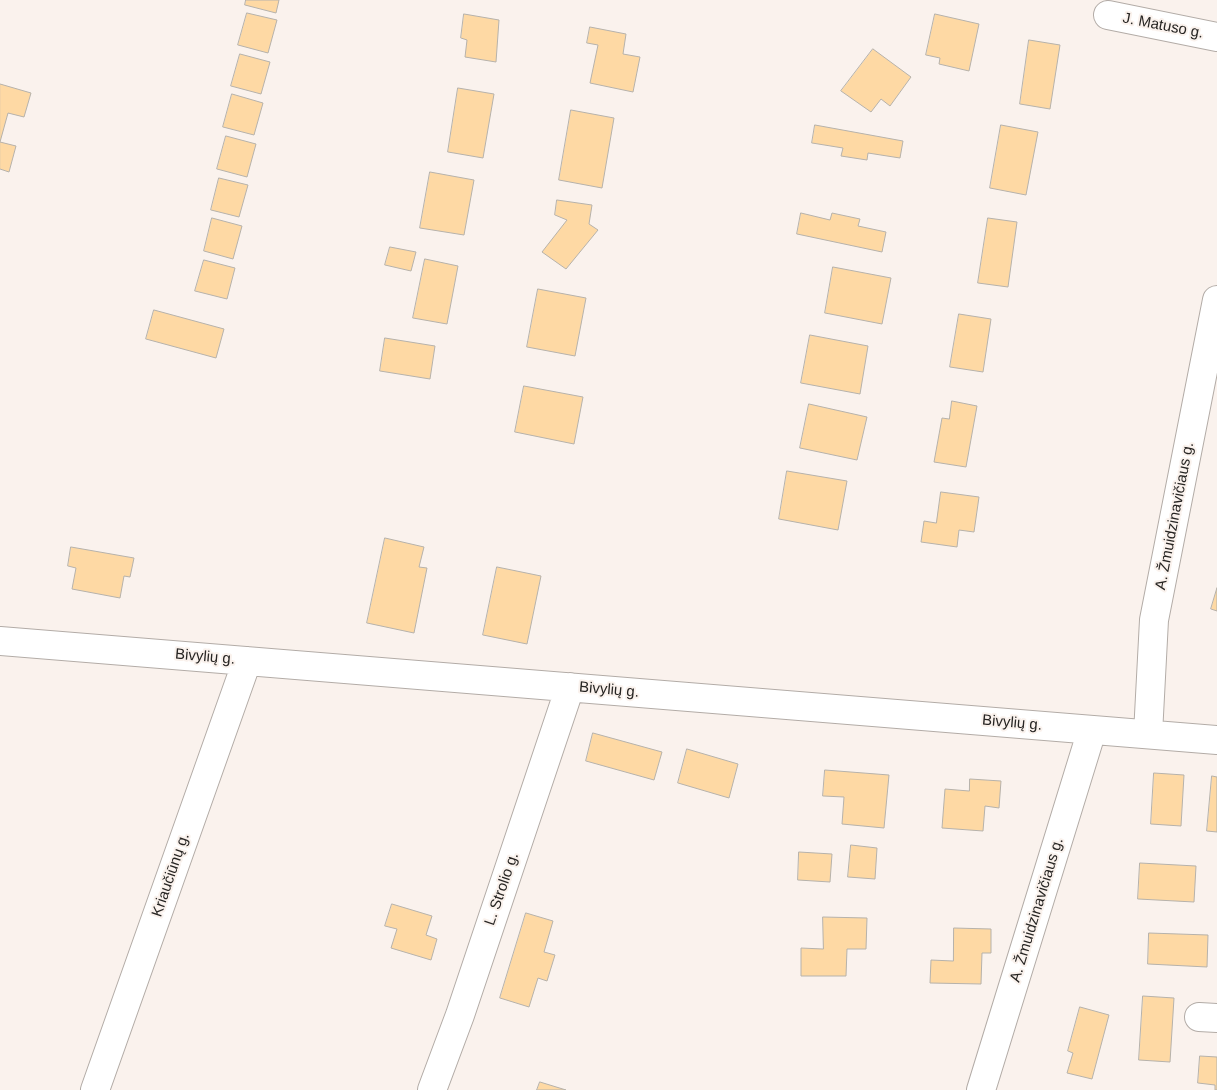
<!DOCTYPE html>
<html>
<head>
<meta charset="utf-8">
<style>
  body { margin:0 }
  canvas { display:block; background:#faf2ed }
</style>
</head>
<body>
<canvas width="1217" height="1090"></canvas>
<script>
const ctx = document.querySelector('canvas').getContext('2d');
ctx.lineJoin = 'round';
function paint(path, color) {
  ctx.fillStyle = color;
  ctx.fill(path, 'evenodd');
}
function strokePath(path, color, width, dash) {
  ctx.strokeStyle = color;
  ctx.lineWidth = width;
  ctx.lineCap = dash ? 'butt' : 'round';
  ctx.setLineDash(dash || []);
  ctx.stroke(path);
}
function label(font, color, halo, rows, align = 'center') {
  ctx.font = font + ' Arial,sans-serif';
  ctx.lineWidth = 4;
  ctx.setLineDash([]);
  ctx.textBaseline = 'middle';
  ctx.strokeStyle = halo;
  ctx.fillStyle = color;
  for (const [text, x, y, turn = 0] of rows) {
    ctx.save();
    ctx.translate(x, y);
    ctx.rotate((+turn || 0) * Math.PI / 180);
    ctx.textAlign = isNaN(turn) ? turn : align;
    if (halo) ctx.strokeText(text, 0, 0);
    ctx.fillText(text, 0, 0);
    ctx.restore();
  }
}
const building = new Path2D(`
  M246,0H279L276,13L245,5Z
  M247,13L277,20L268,53L238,45Z
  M464,14L499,20L496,62L465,57L467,40L461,38Z
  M935,14L979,24L969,71L939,64L940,58L926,55Z
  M590,27L626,34L623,54L640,57L633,92L590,83L598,45L587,43Z
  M1029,40L1060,45L1050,109L1020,104Z
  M873,49L911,77L890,106L881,99L871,112L841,91Z
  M240,54L270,62L261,94L231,86Z
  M0,84L31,93L24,117L8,113L0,142L16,146L9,172L0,169Z
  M458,88L494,94L483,158L448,152Z
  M232,94L263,103L254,135L223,127Z
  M571,110L614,118L602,188L559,180Z
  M815,125L903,141L900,158L868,153L867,160L841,156L843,148L812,143Z
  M1001,125L1038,132L1026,195L990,188Z
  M226,136L256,144L247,177L217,169Z
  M430,172L474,180L464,235L420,228Z
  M219,178L248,185L239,217L211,210Z
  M557,200L592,205L589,224L598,230L566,269L542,252L567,220L555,215Z
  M801,213L830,220L832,213L860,219L858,226L886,232L882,252L797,234Z
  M212,218L242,226L233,259L204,251Z
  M988,218L1017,222L1008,287L978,283Z
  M390,247L416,252L411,271L385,265Z
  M425,259L458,266L447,324L413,318Z
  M204,260L235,268L227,299L195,291Z
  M833,267L891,278L882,324L825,313Z
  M538,289L586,298L575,356L527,347Z
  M154,310L224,329L216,358L146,339Z
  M959,314L991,319L983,372L950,367Z
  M810,335L868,346L860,394L801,383Z
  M385,338L435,346L430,379L380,371Z
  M524,386L583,397L574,444L515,432Z
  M952,401L977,406L966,467L934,462L942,418L949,419Z
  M809,404L867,417L857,460L800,448Z
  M787,471L847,481L838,530L779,519Z
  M941,492L979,497L974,532L959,530L957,547L921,542L924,521L936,523Z
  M385,538L424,547L419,567L427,568L414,633L367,623Z
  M71,547L134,558L130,577L124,576L120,598L72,589L76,568L68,566Z
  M497,567L541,576L527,644L483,635Z
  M1217,588V611L1211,609Z
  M593,733L662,752L654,780L586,761Z
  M687,749L738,764L729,798L678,783Z
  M825,770L889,775L884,828L842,824L844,797L823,796Z
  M1154,773L1184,775L1181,826L1151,824Z
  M1212,776L1217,777V832L1207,831Z
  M970,779L1001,781L999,808L985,806L983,831L942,828L945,789L969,791Z
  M851,845L877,848L875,879L848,877Z
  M799,852L832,854L830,882L798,880Z
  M1140,863L1196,866L1194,902L1138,899Z
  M392,904L432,916L426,935L437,939L431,960L391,948L397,929L385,926Z
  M526,913L553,921L544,952L555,955L547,981L538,978L529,1007L500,998Z
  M823,917L867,918L866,949H847L846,976H801V948L823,949Z
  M954,928L991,929V953H982L981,984L930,983L931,960L953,961Z
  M1149,933L1208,935L1207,967L1148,964Z
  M1143,996L1174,998L1170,1062L1139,1060Z
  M1080,1007L1109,1015L1092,1079L1067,1073L1073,1053L1068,1051Z
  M1200,1056L1217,1057V1090H1215V1085L1198,1083Z
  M540,1082L566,1090H537Z`);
paint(building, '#fed9a4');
strokePath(building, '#b6b2ab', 1);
const minor = new Path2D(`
  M1108,15L1217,37
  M0,641L1217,740
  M1148,734L1154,620L1217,300
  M1199,1017L1217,1018
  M95,1090L247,661
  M432,1090L460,1015L570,687
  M981,1090L1092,730`);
strokePath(minor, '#b3aca7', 30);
strokePath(minor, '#fff', 28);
label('15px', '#272523', '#faf2ed', [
  ["J. Matuso g.",1163,26,11],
  ["A. Žmuidzinavičiaus g.",1175,516,-79],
  ["Bivylių g.",205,657,5],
  ["Bivylių g.",609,690,5],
  ["Bivylių g.",1012,723,5],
  ["Kriaučiūnų g.",171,875,-71],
  ["L. Strolio g.",502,889,-71],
  ["A. Žmuidzinavičiaus g.",1037,910,-73]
]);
</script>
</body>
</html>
